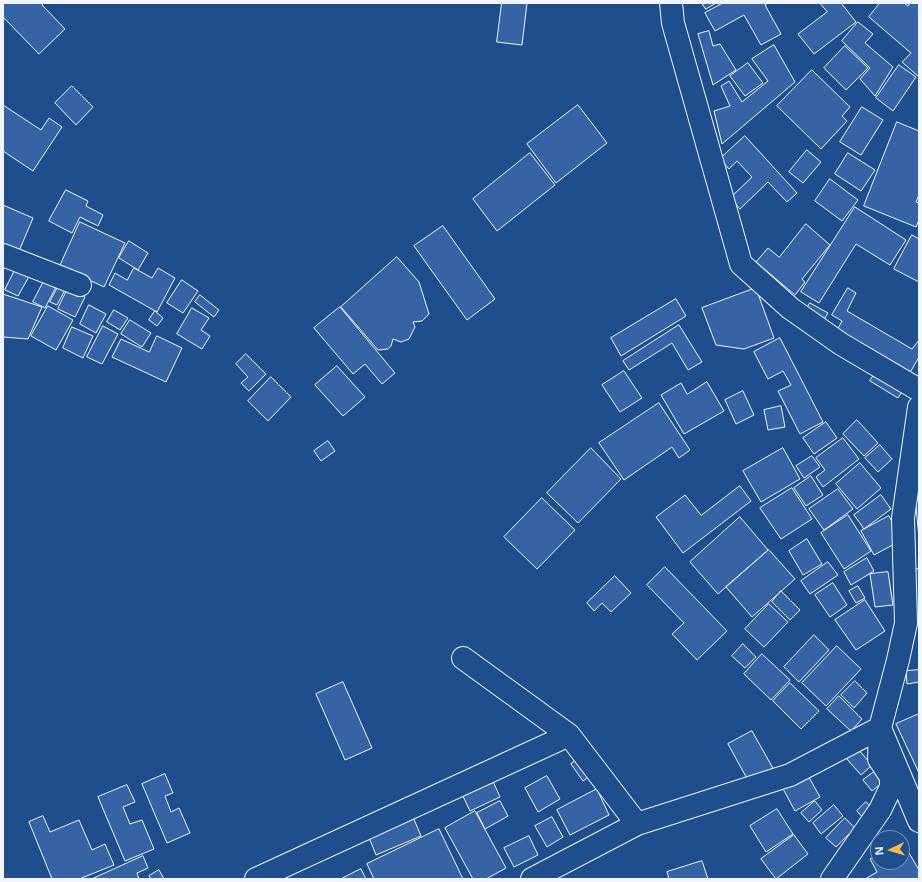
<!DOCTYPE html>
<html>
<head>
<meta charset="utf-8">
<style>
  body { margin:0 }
  #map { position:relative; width:922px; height:882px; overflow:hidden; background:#1f4e8c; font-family:"Noto Sans",sans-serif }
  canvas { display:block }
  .frame { position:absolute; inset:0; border:4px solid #f2f6ff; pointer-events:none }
  .north { position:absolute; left:870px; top:830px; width:40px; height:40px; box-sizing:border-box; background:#1f4e8c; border:1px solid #7391ba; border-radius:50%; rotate:265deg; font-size:11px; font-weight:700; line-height:16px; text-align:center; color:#f2f6ff }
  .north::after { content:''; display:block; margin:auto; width:14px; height:18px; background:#ffb74d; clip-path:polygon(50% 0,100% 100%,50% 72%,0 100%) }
</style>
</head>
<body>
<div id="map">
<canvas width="922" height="882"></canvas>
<div class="frame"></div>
<div class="north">N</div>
</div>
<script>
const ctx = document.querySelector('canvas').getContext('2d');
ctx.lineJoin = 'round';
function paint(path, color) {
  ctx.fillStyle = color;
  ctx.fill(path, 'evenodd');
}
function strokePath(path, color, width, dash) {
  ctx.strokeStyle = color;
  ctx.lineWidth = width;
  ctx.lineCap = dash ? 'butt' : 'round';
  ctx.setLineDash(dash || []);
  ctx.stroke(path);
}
const building = new Path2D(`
  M3,3H44L42,5L65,29L39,54L3,17Z
  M502,3H527L522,45L497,42Z
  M702,3H716L706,9Z
  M723,3H768L765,5L781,34L761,45L744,15L715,31L705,13Z
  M820,3H841L856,22L814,54L798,34L827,12Z
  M880,3H904L908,6L910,3H919V77L902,62L911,53L869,17Z
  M858,22L873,34L865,43L893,67L875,96L860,79L870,68L842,41Z
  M709,31L713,46L720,44L736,70L713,85L698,34Z
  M774,45L795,82L722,144L714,111L730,106L721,86L729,81L742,102L768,81L752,59Z
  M845,46L868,68L846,90L824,68Z
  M748,63L763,83L745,96L730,76Z
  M899,65L916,77L893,111L876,98Z
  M812,70L850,107L842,116L847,121L821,149L777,106Z
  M72,86L93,107L76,125L55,103Z
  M3,105L41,130L49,118L62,127L33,171L3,151Z
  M578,105L607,143L556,183L527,144Z
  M862,107L883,120L861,155L840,142Z
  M897,122L919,131V195L916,202L919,203V220L916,227L864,206Z
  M745,136L797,193L787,202L768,182L740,209L730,198L752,177L737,161L729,169L720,159Z
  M807,150L821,162L803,183L789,172Z
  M530,153L555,185L497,231L473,199Z
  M848,153L875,170L861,191L835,174Z
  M830,179L858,200L842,221L815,201Z
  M66,190L88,201L86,206L103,215L98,226L80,217L72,233L49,221Z
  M3,205L33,218L19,251L3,245Z
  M855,207L906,240L890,265L856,244L819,303L801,292Z
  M80,222L125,243L104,287L60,266Z
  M806,224L830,245L802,279L805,282L795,295L756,262L768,248L779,257Z
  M443,226L495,299L467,320L414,246Z
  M912,235L919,239V282L894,269Z
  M129,241L148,253L138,270L119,258Z
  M397,257L419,282L429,314L422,321L413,322L415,327L409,339L401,342L393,339L391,346L388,349L378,350L341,307Z
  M17,266L31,273L18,296L5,290Z
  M134,268L152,278L158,268L175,278L157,312L109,285L115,273L127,280Z
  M182,280L198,291L183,313L167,303Z
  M44,281L56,287L45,308L33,302Z
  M59,285L66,288L57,305L50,302Z
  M68,288L85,297L75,317L58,309Z
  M756,288L774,338L744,349L716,345L702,308Z
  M848,288L856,293L847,311L912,349L919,340V357L908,376L835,334L842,321L832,315Z
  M3,294L42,307L28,339L3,337Z
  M200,295L219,310L214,317L195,302Z
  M676,299L686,316L621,356L611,338Z
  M810,303L828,313L821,325L803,315Z
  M89,305L106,314L96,333L80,324Z
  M48,306L73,320L56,350L31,336Z
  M340,307L395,373L382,384L365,364L353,374L314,328Z
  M192,308L209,318L201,330L210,336L202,349L177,334Z
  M114,310L128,318L120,330L107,322Z
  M155,311L163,318L157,326L149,320Z
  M130,320L151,333L142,347L121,334Z
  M679,325L702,362L688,370L672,343L629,370L623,361Z
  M103,326L118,334L102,364L87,357Z
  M72,327L93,336L83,358L63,348Z
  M157,336L182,348L166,382L112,357L121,339L149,352Z
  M780,338L823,422L800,434L778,391L791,385L783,371L768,379L754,352Z
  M246,354L266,374L249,391L241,383L248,377L236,364Z
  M337,366L365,397L343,416L315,385Z
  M877,370L905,387L898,398L870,381Z
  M624,371L642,398L620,412L602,385Z
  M271,377L291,397L268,421L248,401Z
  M707,382L724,411L684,434L661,395L681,383L687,394Z
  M743,391L754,415L736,424L725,400Z
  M659,403L690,450L679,458L672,447L624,480L599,443Z
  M781,406L785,427L768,430L764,410Z
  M857,420L878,443L864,456L843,434Z
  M826,422L837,438L814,454L803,438Z
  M843,438L859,459L823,487L816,477L825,470L816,458Z
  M328,441L335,451L321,461L314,451Z
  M880,445L892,459L878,472L865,458Z
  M591,448L621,479L578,523L547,493Z
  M783,448L800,479L761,502L743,471Z
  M812,456L820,467L804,478L796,466Z
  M860,463L881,488L857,509L836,484Z
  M811,476L823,495L806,506L794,488Z
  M740,486L751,501L683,553L656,517L685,495L701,515Z
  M792,488L812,519L781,539L760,508Z
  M838,489L853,509L824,530L809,509Z
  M915,491H919V538Z
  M881,495L891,509L864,529L854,515Z
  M542,498L575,530L537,569L504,537Z
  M848,515L871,551L844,569L821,533Z
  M889,516L902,540L874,555L861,531Z
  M740,517L768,550L718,594L690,562Z
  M807,539L822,564L803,575L789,551Z
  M769,550L795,579L752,617L726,587Z
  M867,558L874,571L851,585L844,572Z
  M828,562L838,575L810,594L801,581Z
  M665,567L727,631L697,660L672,634L684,623L647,585Z
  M919,569V625H913L906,570Z
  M888,572L893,605L875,607L870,574Z
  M615,576L631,593L611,612L602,603L594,611L587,603Z
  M833,583L847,605L830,617L815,595Z
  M858,586L865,598L856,603L849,591Z
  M781,591L800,610L790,620L772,602Z
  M865,600L885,631L856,650L835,620Z
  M769,604L788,622L764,647L745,629Z
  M814,635L829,650L799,682L784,667Z
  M743,644L756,657L745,668L732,656Z
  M837,646L861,669L826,706L802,683Z
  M762,654L790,680L771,700L744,674Z
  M919,670V682L907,684L906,671Z
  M855,681L867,693L854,708L841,695Z
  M343,682L372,748L345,760L316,694Z
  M790,683L819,711L801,729L773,701Z
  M839,696L862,719L851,731L827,709Z
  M919,714V773L896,724Z
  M752,731L774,770L750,784L728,744Z
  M857,748L872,765L861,775L846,758Z
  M582,756L594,773L583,781L571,764Z
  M877,770L888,784L881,790L878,786L872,791L863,780Z
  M806,772L820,797L795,811L782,787Z
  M165,774L173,793L165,796L171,812L179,808L190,833L167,843L142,784Z
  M547,776L560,799L538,812L525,788Z
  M491,777L500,797L470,811L461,792Z
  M127,785L135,802L123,807L130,824L142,820L154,849L125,861L98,797Z
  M597,789L609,815L570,835L557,810Z
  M500,801L508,816L485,829L477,813Z
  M815,801L822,810L809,822L801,813Z
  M866,802L874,810L864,819L857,811Z
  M834,805L843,816L821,834L813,823Z
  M777,809L793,834L766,852L750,826Z
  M475,811L506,868L486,879H473L445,828Z
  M43,816L50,832L79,820L92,850L105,844L114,865L79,879H52L29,822Z
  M413,817L421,836L376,855L368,835Z
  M552,817L563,837L547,847L535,826Z
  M845,818L855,828L836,847L826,838Z
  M439,829L463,879H374L367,864Z
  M794,835L808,854L776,879L761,859Z
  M529,836L538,855L514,867L504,848Z
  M902,841L919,870V879H865L877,872L870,859L878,854V862H902Z
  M143,856L148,868L137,873L139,879H92Z
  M702,861L708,879H669L667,872Z
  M361,869L366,879H341Z
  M159,870L164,879H151L149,876Z`);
paint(building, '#3563a3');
strokePath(building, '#f2f6ff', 1);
const minor = new Path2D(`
  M671,3L673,23L741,264L790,308L841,344L919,390
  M3,255L80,285
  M463,658L569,735L637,824
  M256,879L569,735
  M532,879L637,824L790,775L880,728L919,821
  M832,879L880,810L891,787V777L879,759L880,728L898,660L906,623L903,518L919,407`);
strokePath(minor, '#f2f6ff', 24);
strokePath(minor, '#1f4e8c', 22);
</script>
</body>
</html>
